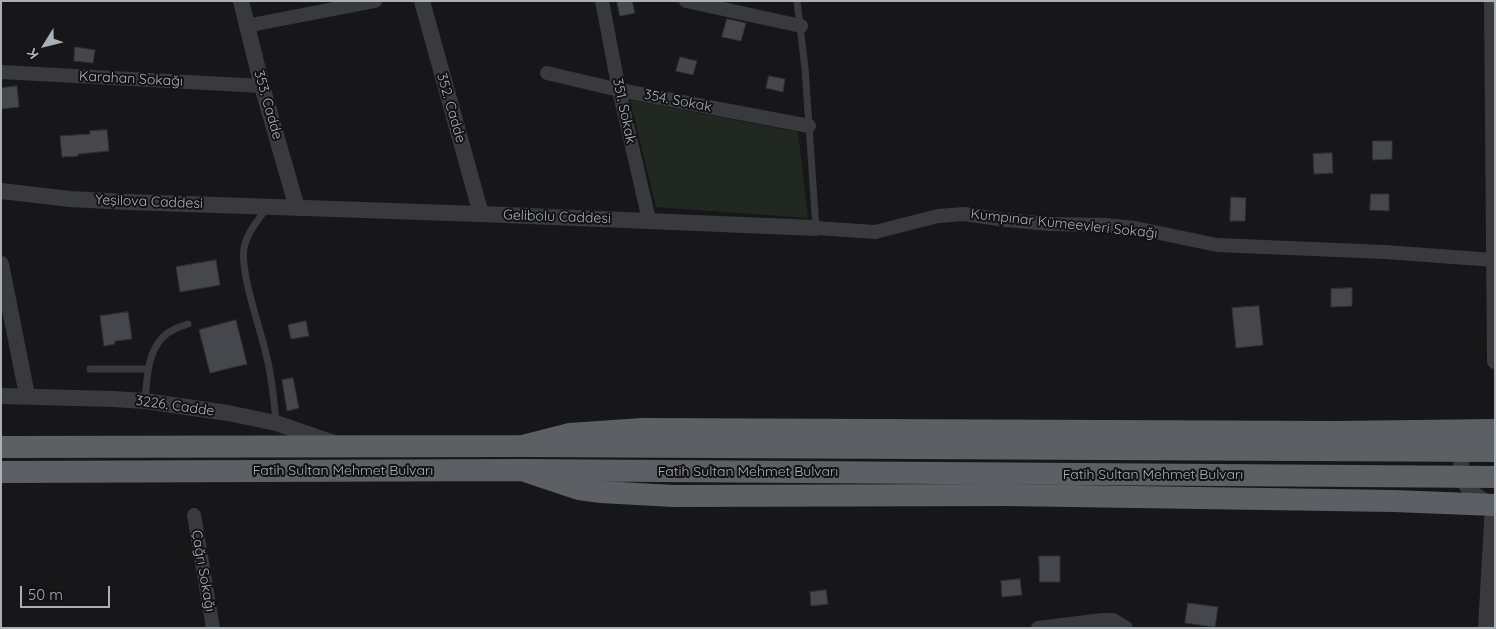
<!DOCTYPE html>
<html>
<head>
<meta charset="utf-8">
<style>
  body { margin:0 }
  #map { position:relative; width:1496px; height:629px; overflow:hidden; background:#171719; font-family:Quicksand,sans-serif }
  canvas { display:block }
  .frame { position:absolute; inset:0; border:2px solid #aab0b8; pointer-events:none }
  .north { position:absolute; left:20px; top:20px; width:50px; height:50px; -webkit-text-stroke:4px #121214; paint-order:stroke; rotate:234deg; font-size:14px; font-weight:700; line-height:20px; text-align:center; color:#aab0b8 }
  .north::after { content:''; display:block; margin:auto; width:18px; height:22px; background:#aab0b8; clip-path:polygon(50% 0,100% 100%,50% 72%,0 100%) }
  .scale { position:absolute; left:20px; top:586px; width:90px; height:22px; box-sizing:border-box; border:2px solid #aab0b8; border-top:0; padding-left:6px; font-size:15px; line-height:18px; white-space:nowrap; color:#aab0b8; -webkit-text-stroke:4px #121214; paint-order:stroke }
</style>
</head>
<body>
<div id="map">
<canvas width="1496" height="629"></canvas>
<div class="frame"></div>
<div class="north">K</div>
<div class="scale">50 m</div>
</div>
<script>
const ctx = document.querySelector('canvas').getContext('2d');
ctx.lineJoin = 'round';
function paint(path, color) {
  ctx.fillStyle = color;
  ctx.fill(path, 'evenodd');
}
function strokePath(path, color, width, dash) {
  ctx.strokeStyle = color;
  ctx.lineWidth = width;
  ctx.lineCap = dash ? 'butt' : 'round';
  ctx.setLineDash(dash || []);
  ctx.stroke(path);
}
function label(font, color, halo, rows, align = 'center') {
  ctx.font = font + ' Quicksand,sans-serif';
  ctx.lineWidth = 4;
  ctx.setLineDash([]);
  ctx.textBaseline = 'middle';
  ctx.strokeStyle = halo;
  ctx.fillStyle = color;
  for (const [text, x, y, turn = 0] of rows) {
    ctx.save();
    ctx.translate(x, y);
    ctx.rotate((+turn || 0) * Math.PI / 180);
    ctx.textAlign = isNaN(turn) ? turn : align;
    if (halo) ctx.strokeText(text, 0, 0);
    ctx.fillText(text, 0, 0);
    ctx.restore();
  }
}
paint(new Path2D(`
  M630,100L798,132L808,218L656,207Z`), '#212821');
const building = new Path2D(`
  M617,1H632L635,13L620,16Z
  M727,19L746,23L741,41L722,37Z
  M75,47L95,50L93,63L74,61Z
  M680,57L697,61L693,75L676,71Z
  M769,76L785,79L783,92L766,88Z
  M17,86L19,107L1,109V88Z
  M107,130L109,151L78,154V156L62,157L60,136L90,134V131Z
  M1373,141H1392V159L1373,160Z
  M1332,153L1333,173L1314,174L1313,154Z
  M1371,194H1389V211L1370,210Z
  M1231,197L1246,198L1245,221H1230Z
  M216,260L220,285L180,292L176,267Z
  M1352,288V306L1331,307V289Z
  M1259,306L1263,345L1236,348L1232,308Z
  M128,312L132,339L115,341V344L104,346L100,316Z
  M236,320L247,364L210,373L199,330Z
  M306,321L309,336L291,339L288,325Z
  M293,378L299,408L287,411L282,380Z
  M1039,556H1060V582H1040Z
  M1020,579L1022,595L1002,597L1001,581Z
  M826,590L828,604L811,606L810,592Z
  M1188,603L1218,607L1215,627L1185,623Z`);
paint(building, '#46474c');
strokePath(building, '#313235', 1);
strokePath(new Path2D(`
  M797,1L805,68L816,228
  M267,208C258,220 247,233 244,248C240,273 260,327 266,354C272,376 274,399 276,422
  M90,369H148
  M145,401C147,380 147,353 163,337C170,330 179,327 188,324`), '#383a3d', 7);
strokePath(new Path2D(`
  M602,1L619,90L649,220
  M686,1L801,26
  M246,26L375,1
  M1,72L262,86
  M547,73L619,90L809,126
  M816,228L875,232L938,216L964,214L1006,220L1050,224L1106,225L1135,228L1217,245L1385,252L1494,260
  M194,515L213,628
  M1038,628L1102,620H1113L1126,628`), '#383a3d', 14);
strokePath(new Path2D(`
  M241,1L262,86L297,208
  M422,1L481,214
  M1492,1L1495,361
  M1,191L70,199L128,202L481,214L816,228
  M1,264L27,395
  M1,396L113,399L145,401L228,413L276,423L334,443
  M1471,443C1451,466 1463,492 1489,503
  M1486,628L1493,505`), '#383a3d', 16);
strokePath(new Path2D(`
  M1,447L523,446L570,434L642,429L1336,432L1495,430
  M1,472L522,470L579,489L601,492L673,496L1006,495L1394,501L1495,505`), '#5c6065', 22);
strokePath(new Path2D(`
  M523,446L1495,451
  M522,470L1495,477`), '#5c6065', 22);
label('14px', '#aab0b8', '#121214', [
  ["Karahan Sokağı",131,79,3],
  ["354. Sokak",678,101,11],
  ["353. Cadde",268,105,74],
  ["352. Cadde",451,108,74],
  ["351. Sokak",624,111,78],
  ["Yeşilova Caddesi",149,202,2],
  ["Gelibolu Caddesi",557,217,2],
  ["Kumpınar Kümeevleri Sokağı",1064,224,6],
  ["3226. Cadde",175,406,8],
  ["Fatih Sultan Mehmet Bulvarı",343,471],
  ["Fatih Sultan Mehmet Bulvarı",748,472],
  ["Fatih Sultan Mehmet Bulvarı",1153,475],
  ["Çağrı Sokağı",203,571,80]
]);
</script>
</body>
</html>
